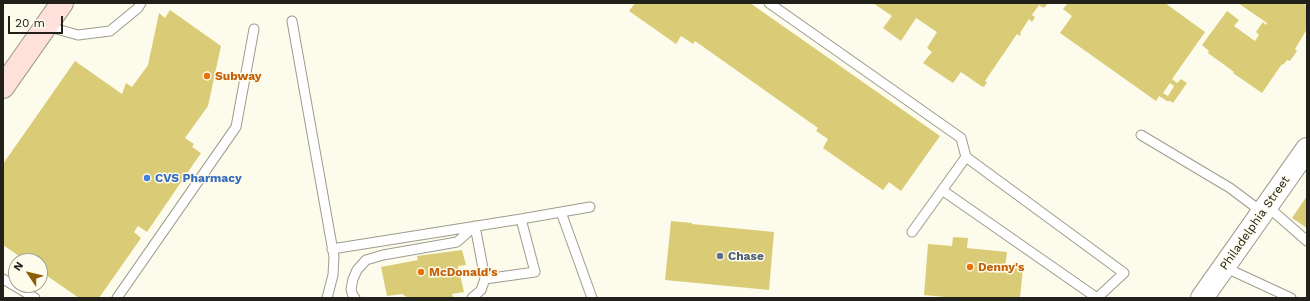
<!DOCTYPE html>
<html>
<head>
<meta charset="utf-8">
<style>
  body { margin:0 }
  #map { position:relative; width:1310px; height:301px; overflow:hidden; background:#fdfbeb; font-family:"Work Sans",sans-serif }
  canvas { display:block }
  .frame { position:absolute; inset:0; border:4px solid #21201a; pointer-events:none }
  .north { position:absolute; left:8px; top:253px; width:40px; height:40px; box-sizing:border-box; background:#fdfbeb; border:1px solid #a5a397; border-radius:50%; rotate:305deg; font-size:11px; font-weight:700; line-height:16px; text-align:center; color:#21201a }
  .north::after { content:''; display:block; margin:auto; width:14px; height:18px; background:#8e5d08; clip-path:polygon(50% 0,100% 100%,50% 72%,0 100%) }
  .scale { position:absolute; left:8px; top:16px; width:55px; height:18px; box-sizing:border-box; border:2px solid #21201a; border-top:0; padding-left:5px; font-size:12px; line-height:14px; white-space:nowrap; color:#21201a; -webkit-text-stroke:3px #fdfbeb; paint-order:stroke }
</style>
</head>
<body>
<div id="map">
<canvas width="1310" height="301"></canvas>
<div class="frame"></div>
<div class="north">N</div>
<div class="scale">20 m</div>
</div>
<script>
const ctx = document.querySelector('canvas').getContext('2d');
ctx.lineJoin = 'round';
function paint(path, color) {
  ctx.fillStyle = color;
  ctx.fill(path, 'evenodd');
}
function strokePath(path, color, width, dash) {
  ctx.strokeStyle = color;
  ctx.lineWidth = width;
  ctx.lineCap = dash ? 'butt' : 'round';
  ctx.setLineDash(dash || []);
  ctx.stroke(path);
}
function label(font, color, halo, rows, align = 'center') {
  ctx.font = font + ' "Work Sans",sans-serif';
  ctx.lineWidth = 3;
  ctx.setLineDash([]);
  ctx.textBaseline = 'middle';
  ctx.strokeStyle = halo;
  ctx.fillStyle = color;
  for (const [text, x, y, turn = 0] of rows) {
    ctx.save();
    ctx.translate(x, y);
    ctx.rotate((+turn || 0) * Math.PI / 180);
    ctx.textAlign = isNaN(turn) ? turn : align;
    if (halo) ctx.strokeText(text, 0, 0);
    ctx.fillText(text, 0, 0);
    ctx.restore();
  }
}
paint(new Path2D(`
  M635,3H750L940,136L901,191L889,182L883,190L823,148L828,139L816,131L818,128L695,41L693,44L681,36L676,44L629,11Z
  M873,3H1048L1044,8L1039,5L1032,15L1035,17L1032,22L1029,19L1020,33L1021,34L1020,36L1017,34L985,81L987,82L984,87L981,86L961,72L953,83L923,63L932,52L927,48L937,32L916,18L901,41L883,28L892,16Z
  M1068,3H1165L1205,32L1172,79L1177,83L1181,79L1187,83L1173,103L1170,101H1167L1159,96L1156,101L1060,33L1072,16L1063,9ZM1170,83L1174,86L1168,96L1163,93Z
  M1238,3H1303L1307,6V29L1295,49L1297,51L1290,61L1287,60L1283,65L1282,64L1262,93L1233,73L1234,72L1208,53L1209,51L1202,45L1227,11L1239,20L1234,26L1255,41L1259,35L1256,32L1263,22L1266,25L1267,23Z
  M170,10L221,46L208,106L185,138L194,144L192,147L201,153L147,232L138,226L134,232L141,238L99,298H79L40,271V261H26L3,245V164L75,61L122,94L126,83L132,87L148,65L159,13L165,18Z
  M1307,196V228L1292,218Z
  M671,221L692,223V224L774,232L769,290L665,280Z
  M953,237L968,238L967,248L1007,252L1005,267L1023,268L1020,298H955L924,295L928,244L952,246Z
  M462,250L466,265L458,266L464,292L452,294L453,298H408L402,294L387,296L381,267L418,260L417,256Z`), '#dacc77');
const service = new Path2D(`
  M769,3L961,138L966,157
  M292,21L334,257L333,275L327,298
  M46,26L78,35L110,31L138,8L141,3
  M1141,135L1230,188L1262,212
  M1267,206L1307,241
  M561,212L592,298
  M912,232L966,157L1124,273L1097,298L942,190
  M332,249L521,219L590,207
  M1224,267L1291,298
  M3,279L35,298
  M485,279L535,272L521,219
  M117,298L236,127L254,29
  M355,298L353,296L351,289L353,279L357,270L366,260L383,255L457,242L475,226
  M472,298L481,290L485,279L475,226`);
const tertiary = new Path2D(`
  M1202,298L1307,149`);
const secondary = new Path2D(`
  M3,87L62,3`);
strokePath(service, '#9e9c8e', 11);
strokePath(tertiary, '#9e9c8e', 24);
strokePath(secondary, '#9e9c8e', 24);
strokePath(service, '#fff', 9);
strokePath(tertiary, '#fff', 22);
strokePath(secondary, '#fee1da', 22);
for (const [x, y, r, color] of [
  [207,76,4,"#e8710a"],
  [147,178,4,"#3f7fe0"],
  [720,256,4,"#5c6f8a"],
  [970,267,4,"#e8710a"],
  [421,272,4,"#e8710a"]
]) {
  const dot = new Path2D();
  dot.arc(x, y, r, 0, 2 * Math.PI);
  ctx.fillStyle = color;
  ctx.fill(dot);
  strokePath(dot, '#fdfbeb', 1.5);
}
label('bold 12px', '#c56008', '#fdfbeb', [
  ["Subway",215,76],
  ["Denny's",978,267],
  ["McDonald's",429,272]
], 'left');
label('bold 12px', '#366cbe', '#fdfbeb', [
  ["CVS Pharmacy",155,178]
], 'left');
label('12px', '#21201a', '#fdfbeb', [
  ["Philadelphia Street",1255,223,-55]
]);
label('bold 12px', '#4e5e75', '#fdfbeb', [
  ["Chase",728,256]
], 'left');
</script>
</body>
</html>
